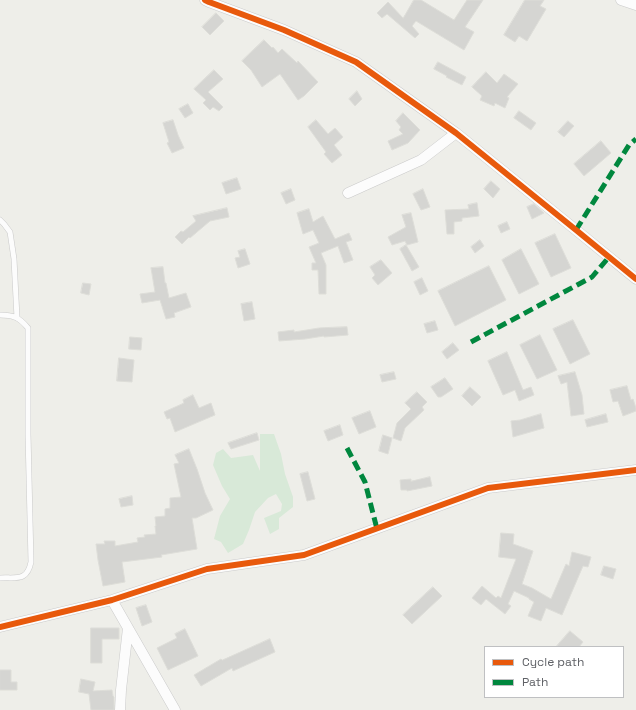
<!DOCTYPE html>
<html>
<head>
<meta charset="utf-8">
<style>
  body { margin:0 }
  #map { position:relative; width:636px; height:710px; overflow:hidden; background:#eeeee9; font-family:"Space Grotesk",sans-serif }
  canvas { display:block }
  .legend { position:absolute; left:484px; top:646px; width:140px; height:52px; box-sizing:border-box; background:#fff; border:1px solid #bfc0c2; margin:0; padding:5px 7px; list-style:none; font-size:12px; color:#5f6166 }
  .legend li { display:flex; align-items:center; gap:8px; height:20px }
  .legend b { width:20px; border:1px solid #bfc0c2 }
</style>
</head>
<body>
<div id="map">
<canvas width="636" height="710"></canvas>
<ul class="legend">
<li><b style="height:5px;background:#e8590c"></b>Cycle path</li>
<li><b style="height:5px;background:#00873e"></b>Path</li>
</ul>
</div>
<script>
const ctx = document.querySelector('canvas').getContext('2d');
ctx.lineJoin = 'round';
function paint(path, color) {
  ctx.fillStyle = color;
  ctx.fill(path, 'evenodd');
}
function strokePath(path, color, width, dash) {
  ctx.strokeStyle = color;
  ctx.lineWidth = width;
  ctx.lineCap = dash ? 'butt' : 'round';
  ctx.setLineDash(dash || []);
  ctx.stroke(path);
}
paint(new Path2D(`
  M260,434H274L281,454L285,474L293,497V507L279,518V529L270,534L264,518L281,511L282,504L276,494L268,498L255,512L249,530L243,544L228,553L221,542L214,539L220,516L230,499L222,486L213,465L216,453L223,449L231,458L253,455L260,471Z`), '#d8e9d8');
const building = new Path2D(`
  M414,0H421L454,20L467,0H483L465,27L474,32L464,50L416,21L412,26L419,34L415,38L387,14L382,18L377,13L388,2L403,18Z
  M525,0H544L540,6L546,9L527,41L519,36L515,42L504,35Z
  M216,13L224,21L210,35L202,27Z
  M264,40L272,48L273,47L278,53L282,49L297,63L298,61L318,82L304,96L298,100L280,74L262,87L251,70L242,61Z
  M438,62L466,77L462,85L446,77L447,76L434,69Z
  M214,70L223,79L208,92L223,107L219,111L213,107L210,110L203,103L206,100L194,89Z
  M486,72L497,83L504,74L518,84L507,97L509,98L505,108L495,103L494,106L480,100L482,96L472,87Z
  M357,91L362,99L355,106L349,99Z
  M188,104L193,113L185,118L179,109Z
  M519,111L536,123L531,130L514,118Z
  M403,113L420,130L408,143L392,150L388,141L403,134L399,130L401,127L396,121Z
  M173,120L178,135L184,148L172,153L167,143L169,142L163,123Z
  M316,120L328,134L335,128L343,137L334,145L342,155L332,163L324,154L326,152L308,127Z
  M568,121L574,126L564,137L558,132Z
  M601,141L611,153L584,176L574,164Z
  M237,178L241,189L226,194L222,183Z
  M491,181L500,189L493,198L484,189Z
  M291,189L295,200L286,204L281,193Z
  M423,189L430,207L421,210L413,194Z
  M477,203L479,216L462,218V221L454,222V234H447L445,210L469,209L468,205Z
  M534,204L544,213L532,219L527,207Z
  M227,208L229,217L210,221L190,238L189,237L182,244L175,237L181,231L183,232L196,221L193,216Z
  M309,209L313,222L323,216L335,239L349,233L352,240L346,242L353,260L344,263L338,246L321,253L326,265V294H319L318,270H312V263H316L309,247L319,243L313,230L303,234L297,213Z
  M411,213L418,242L407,245L405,241L392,245L388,237L406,227L402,215Z
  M507,222L510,229L501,233L498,226Z
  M555,234L571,268L551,277L535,243Z
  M480,240L484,246L475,253L471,247Z
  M406,245L419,267L412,271L400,249Z
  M245,249L250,264L238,268L235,258L240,257L238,251Z
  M521,249L539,284L519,294L502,260Z
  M381,260L392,273L378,285L372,278L375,275L370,267Z
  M489,266L506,300L455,326L438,291Z
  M163,267L165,283H166L169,298L186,293L191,307L174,313L175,317L166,319L160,300L142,303L140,294L155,292L151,268Z
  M422,278L428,291L420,295L414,282Z
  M83,283L91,284L89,295L81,293Z
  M252,302L255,319L244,321L241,304Z
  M573,320L590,354L570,364L553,329Z
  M435,321L438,330L427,333L424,324Z
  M347,327L348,335L324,337V336L305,339L279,341L278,332L294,330V332L319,328Z
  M540,335L557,370L537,379L520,345Z
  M130,337L142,338L141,350L129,349Z
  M453,343L459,350L447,359L442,352Z
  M507,352L523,390L531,387L534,395L519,401L515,390L503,395L488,361Z
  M119,358L134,360L132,382L117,381Z
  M394,372L396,379L382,382L380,375Z
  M575,372L582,395L584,414L571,416L567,382L561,384L558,376Z
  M445,378L453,389L441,397H438L431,387Z
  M627,386L631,400L633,399L636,408V411L623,416L618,401L613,402L610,390Z
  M470,387L481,397L472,406L462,396Z
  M417,392L427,402L422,407L424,410L405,428L401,441L393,438L397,423L411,409L405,403Z
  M193,395L199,408L211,403L215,415L175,432L170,418L167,419L164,412L184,403L183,400Z
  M370,411L376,427L359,434L352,418Z
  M541,414L544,428L513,437L511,421L520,420Z
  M606,414L608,422L587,427L585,420Z
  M340,425L343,435L328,441L324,431Z
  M257,433L259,440L231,449L228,443Z
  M383,435L392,438L388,454L379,451Z
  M189,449L197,469L205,493L213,510L196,518H192L197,549L161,555L162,557L122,562L125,582L103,586L98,560L96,544H105L104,541H115V546L138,542L137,538L145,537L144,535L156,534L155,526H156L155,517L165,516V509L170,508V498L181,497L174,464L179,463L175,455Z
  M308,472L315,499L307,501L300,474Z
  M430,477L432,486L407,491V490H401L400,480L411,479V481Z
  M132,496L133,505L121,507L119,499Z
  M501,533L514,534L513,544L533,551L522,584L532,588L551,599L566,564L569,566L572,552L591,557L588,567L583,566L562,615L546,608L541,621L528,616L534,602L529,599V598L514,591L508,604L511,606L505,614L486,599L481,605L472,598L482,586L496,598L498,596L501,598L516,559L499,557Z
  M604,566L616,569L613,579L601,575Z
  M433,587L442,596L412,624L403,615Z
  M146,605L152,622L142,626L136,608Z
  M91,628H119V639H102V663H91Z
  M185,629L198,656L168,670L157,648L177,638L175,634Z
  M570,631L583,642L579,647H556Z
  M270,639L275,652L233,671L232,668L201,686L194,675L221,659L222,660Z
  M0,670H11V682H17V690H0Z
  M81,679L95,682L93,691L112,690L113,696L114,697V710H91L89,694L79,692Z`);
paint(building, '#d5d5d2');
strokePath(building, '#ddddd8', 1);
const service = new Path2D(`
  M0,220L4,224L10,232L14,259L17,318
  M0,315C13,315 19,317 28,328V434L31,562C27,582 16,577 0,578`);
const minor = new Path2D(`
  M205,0L209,2L284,30L356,62L456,133L576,230L636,279
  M621,0L636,5
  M348,193L421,160L456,133
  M112,600L175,710
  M0,627L112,600L207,569L304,555L488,488L636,470
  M120,710L121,690L128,628`);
strokePath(service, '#cacaca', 6);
strokePath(minor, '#cacaca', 11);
strokePath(service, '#fcfcfc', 5);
strokePath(minor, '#fcfcfc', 10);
strokePath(new Path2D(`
  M576,230L629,145L636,139
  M471,342L592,277L609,257
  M347,448L365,482L377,529`), '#00873e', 5, [10, 5]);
strokePath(new Path2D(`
  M205,0L209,2L284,30L356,62L456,133L576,230L636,279
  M0,627L112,600L207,569L304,555L488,488L636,470`), '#e8590c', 6);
</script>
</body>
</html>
